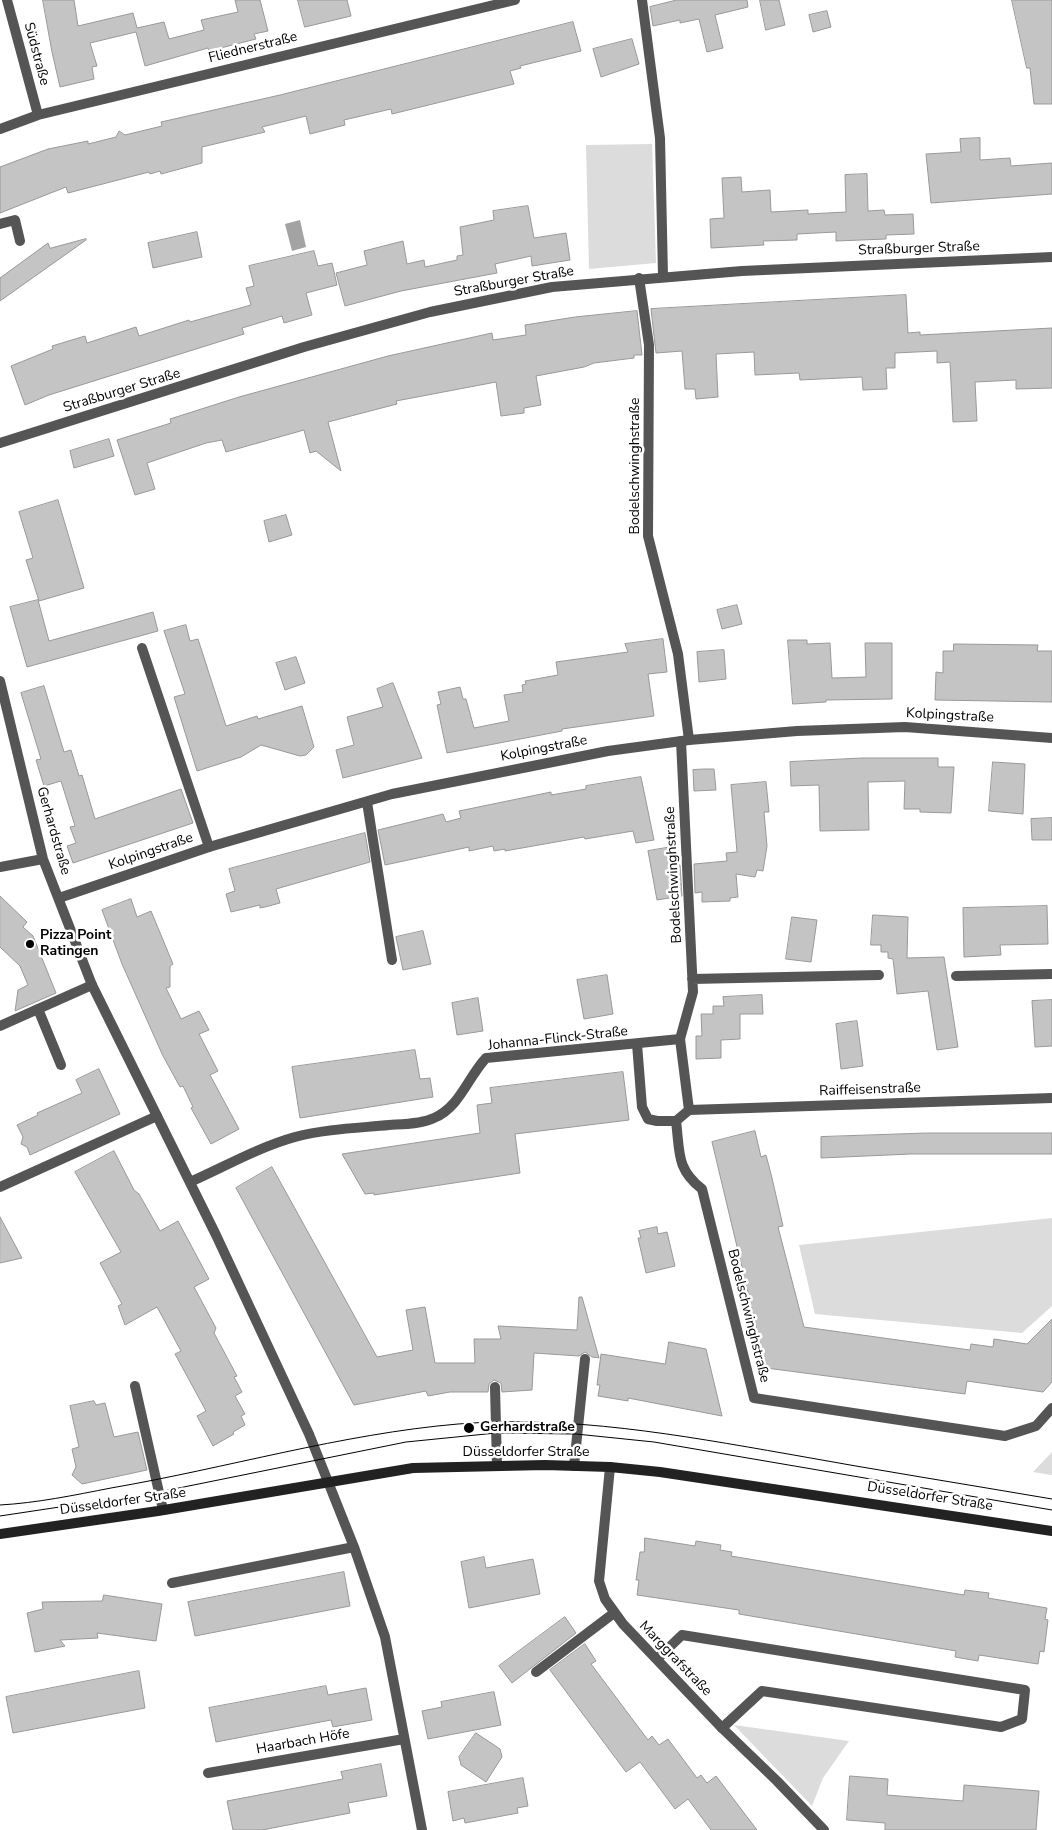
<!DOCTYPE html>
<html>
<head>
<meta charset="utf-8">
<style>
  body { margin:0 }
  canvas { display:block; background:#fff }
</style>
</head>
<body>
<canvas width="1052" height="1830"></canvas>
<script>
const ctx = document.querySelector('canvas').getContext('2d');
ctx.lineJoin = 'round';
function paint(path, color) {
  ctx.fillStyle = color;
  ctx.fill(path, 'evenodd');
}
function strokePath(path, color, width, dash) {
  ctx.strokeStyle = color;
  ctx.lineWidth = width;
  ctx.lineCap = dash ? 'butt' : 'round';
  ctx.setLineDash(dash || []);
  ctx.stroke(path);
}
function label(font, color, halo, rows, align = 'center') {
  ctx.font = font + ' "Nunito Sans",sans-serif';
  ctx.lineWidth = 5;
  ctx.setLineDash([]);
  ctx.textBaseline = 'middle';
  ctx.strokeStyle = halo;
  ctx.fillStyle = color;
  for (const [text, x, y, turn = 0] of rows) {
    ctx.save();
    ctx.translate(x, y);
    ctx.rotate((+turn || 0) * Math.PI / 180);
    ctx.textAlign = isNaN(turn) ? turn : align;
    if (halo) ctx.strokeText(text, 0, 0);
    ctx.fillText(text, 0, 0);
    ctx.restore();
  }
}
paint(new Path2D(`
  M652,144L656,263L589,269L586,145Z
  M1052,1218V1306L1022,1333L815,1314L799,1245Z
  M1052,1452V1475L1033,1472Z
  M734,1725L849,1741L823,1778L812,1806Z`), '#dcdcdc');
paint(new Path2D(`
  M300,220L306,247L292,251L285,224Z`), '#a3a3a3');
const building = new Path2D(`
  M43,0H74L78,26L133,13L137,28L164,22L169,39L204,30L201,20L238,12L235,0H260L268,31L254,34L256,39L209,51L208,48L145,66L136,32L90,43L97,66L92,67L94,79L60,87L52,52Z
  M298,0H347L351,16L305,27Z
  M677,0H747L748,7L715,15L723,48L707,52L699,19L680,23V20L653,26L650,7Z
  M760,0H779L785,25L766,30Z
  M1012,0H1052V104H1034L1030,68H1027Z
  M827,11L831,27L813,32L809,15Z
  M573,22L581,51L520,66L521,68L510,71L514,84L392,114L391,109L344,120L345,125L310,134L306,116L262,127L265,132L202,147V163L161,174L160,171L150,174L149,172L68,193L66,187L0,213V167L48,149L88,141V144L116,137L119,131L125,135L162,126L161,122L280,95Z
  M632,39L639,64L601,77L593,49Z
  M980,138V160L1010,158L1011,166L1052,163V194L931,203L926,154L961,152L960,139Z
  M867,174L868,211L884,210L885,215L913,214L914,234L886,235V239L836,241V232L797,234V240L763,241L764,245L711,248L710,219L724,218L722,178L741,177L742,192L770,190L771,212L808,210V214L846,212L845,175Z
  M528,206L534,238L566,233L570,260L532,266L531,256L495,264L497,273L401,291L345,306L336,273L367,265L364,251L403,241L407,264L424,260L425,267L457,260V256L463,255L460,227L494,220L493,211Z
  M197,232L202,257L153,268L148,243Z
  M86,239V240L0,301V278L48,243L50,248Z
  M314,251L318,266L332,263L337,285L306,293L312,315L284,323L282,316L242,328L244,334L49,395L25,405L11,366L53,349L52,346L85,336L87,343L136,327L139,336L189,320L190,322L251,305L246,288L254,286L249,266Z
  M906,295L908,333L920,332V335L1052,328V388L1016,389V380L975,382L977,421L953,422L950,362L937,363V351L895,353V368H886L887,389L863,390L862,377L800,380L799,373L755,375L754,352L716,354L718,397L696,399L695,389H685L682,351L656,353L651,309Z
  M637,311L642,355H634V358L594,363L584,367L536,376L541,405L524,408V413L501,416L496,382L396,401L397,404L328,422L341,471L316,451L310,453L304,430L226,452L222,440L206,443L147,463L155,489L135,495L117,440L171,423L170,419L239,397L388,356L492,333L493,340L526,335L525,325L575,317Z
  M109,439L114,456L74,468L70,451Z
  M58,500L84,588L39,601L26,560L33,558L19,512Z
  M286,515L292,535L269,542L264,521Z
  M38,600L49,641L153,612L158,631L27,667L10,607Z
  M737,605L742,624L722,629L717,610Z
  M186,625L190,641L198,639L226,726L257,716L258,719L302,706L314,747L306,755L300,756L261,745L241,757L197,771L174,697L185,694L164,631Z
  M663,639L667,672L648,674L654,716L562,729V731L447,753L437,705L441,704L438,692L460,687L463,699H466L474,728L509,721L504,695L523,692L522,685L526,684L525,681L558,675L556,662L628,652L625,644Z
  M788,640H807V644L830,643L832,678L866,677L865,643H892V699L826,700V702L793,704Z
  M954,644L1038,645L1037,651H1052V702L935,700L936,672L943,673V651H953Z
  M724,650L726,679L699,682L697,652Z
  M296,657L305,683L285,690L276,663Z
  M393,683L422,758L343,778L336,750L354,745L347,717L383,707L377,689Z
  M44,686L64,752L71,750L79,776L82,775L95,819L181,789L193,823L73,863L67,846L76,843L70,827L75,826L61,781L44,786L36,760L41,759L21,693Z
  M862,758H938V767H954L951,813L920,812V809H904L905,781L868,782L869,830L820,831L819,785L791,786L790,762Z
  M993,762L1025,764L1023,814L989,811Z
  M704,769H714L716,790L694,791L693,770Z
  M641,777L654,840L636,843L633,831L585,839L584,837L505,851V849L494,851L493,846L469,851V847L385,865L378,830L443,814L446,822L461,818L459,811L551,792V795L586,789V786Z
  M766,782L769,812H764L767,846L763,871L757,870L755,877L736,874L738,897L730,898V901L702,902V892L695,893L694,864L727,861L726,853L737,852L731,785Z
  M1052,818V840H1032L1031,819Z
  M365,833L370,862L276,889L280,903L265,907L260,908V905L231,912L226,894L235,891L229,869Z
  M672,847L675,865H680L682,896L657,900L648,851Z
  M0,896L27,922L23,927L33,936L56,993L15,1011L18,990L28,985L20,966L0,947Z
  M131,899L137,917L151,911L173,964L170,966V987L166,988L181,1019L199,1011L209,1030L199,1034L218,1071L210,1075L239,1129L211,1144L191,1108L193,1107L183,1086L180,1087L163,1056L122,964L102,910Z
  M1047,906L1048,944L1000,945L1001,955L964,957L963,908Z
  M873,915L908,917L907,958L944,957L958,1047L937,1050L928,991L897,994L893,959L888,958V952H881V945H871Z
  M792,917L817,920L811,962L786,959Z
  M423,931L431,964L403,970L396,937Z
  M607,975L613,1014L584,1019L577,980Z
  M762,995L763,1014H740V1039L721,1040V1058L696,1059V1036H702L701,1014H713V1006H724L723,997Z
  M478,998L483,1031L457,1035L452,1003Z
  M1052,1000V1046L1035,1047L1032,1001Z
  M857,1021L863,1066L841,1069L836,1024Z
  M415,1050L420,1079L430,1078L433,1097L300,1118L292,1067Z
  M99,1069L120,1114L30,1155L27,1147L21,1144L23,1137L17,1125L38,1115L37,1113L82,1093L76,1080Z
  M623,1072L629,1120L515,1134L520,1173L374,1195V1193L365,1194L342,1154L480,1133L477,1105L492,1103L490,1088Z
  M755,1131L761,1157L766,1155L772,1178L783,1226L778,1227L804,1327L970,1350L971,1344L993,1347L994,1339L1027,1344L1052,1319V1382L1043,1392L967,1381L965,1394L766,1368L712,1142Z
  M927,1133H1052V1154H911L821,1158V1137Z
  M114,1151L134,1190L139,1194L160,1231L178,1221L209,1279L194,1287L216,1328L214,1333L237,1376L234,1377L242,1392L235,1396L245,1414L241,1416L245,1425L233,1432L234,1434L213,1446L197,1416L206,1411L175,1354L181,1351L157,1307L125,1325L118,1306L122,1304L100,1263L121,1252L75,1172Z
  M272,1167L377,1357L413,1350L406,1310L425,1307L435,1363H475L474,1339H501L498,1326L577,1330L579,1297H582L599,1358L592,1357L585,1352L579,1356L534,1353L532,1390L502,1392L501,1383L494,1380L489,1384L488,1392H450L428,1396L426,1391L354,1405L236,1188Z
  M0,1217L22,1258L0,1263Z
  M657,1227L658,1234L667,1232L675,1266L646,1273L638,1238H641L639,1231Z
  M669,1342L706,1349L722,1416L628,1398V1401L598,1396L600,1385H597L601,1354L665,1364Z
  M94,1401L96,1405L105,1403L114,1437L138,1432L147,1470L82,1484L72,1475L76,1467L72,1449L79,1447L70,1406Z
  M645,1538L695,1546L696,1541L721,1545L720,1550L732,1552L731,1556L964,1595L965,1590L989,1593L988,1598L1047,1608L1045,1619L1048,1620L1044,1652L1040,1651L1038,1664L979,1655L978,1661L955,1657L956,1651L739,1614V1610L637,1595L639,1580H636L640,1552H644Z
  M484,1557L486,1568L533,1559L540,1594L469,1608L461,1562Z
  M344,1572L350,1606L195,1636L188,1602Z
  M104,1595L162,1604L156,1641L97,1633L98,1638L60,1640L65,1646L35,1652L27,1613L43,1609L42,1602L102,1601Z
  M565,1617L576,1633L512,1683L499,1666Z
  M585,1644L596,1661L591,1664L648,1740L652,1736L659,1745L668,1739L697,1778L701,1775L707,1783L716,1776L757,1830H711L688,1799L675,1809L640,1762L626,1772L550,1670Z
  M139,1671L145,1708L13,1733L6,1697Z
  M326,1686L328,1695L366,1688L372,1720L333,1727L331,1720L216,1742L209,1708Z
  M494,1692L501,1725L428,1739L422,1711L442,1707L441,1702Z
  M476,1733L500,1749L502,1757L486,1782L461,1765L459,1757Z
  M381,1764L387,1796L348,1803L350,1813L262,1830H233L227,1801L343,1779L341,1772Z
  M850,1776L888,1779L887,1795L963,1801L964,1785L1039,1791L1036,1830H885V1823L847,1820Z
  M523,1778L528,1806L517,1808L518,1813L465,1823L464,1818L453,1821L448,1792Z`);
paint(building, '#c4c4c4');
strokePath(building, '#999', 1);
strokePath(new Path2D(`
  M642,0L660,138L663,276
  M0,224L15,220L20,241
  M639,278L649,345L648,536L678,654L689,740
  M142,648L209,847
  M367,802L392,960
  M956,976L1052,974
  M692,979L879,975
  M38,1009L61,1065
  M0,1026L92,985
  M680,1039L693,992L681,741
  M0,1187L157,1116
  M135,1386L163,1510
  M495,1387L497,1466
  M574,1466L585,1359
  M657,1659L682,1635L1025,1690L1022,1719L1001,1727L762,1691L722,1728
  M536,1672L614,1613`), '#555', 10);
strokePath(new Path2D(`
  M7,0L38,115
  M0,129L38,115L515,0
  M0,443L304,347L430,312L552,287L742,271L1052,257
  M0,681L43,859L92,985L216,1235L309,1434L354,1547L385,1637L422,1830
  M0,867L43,859
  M59,898L209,847L392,794L608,751L689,740L797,731L905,727L1052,738
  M637,1044L642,1107L648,1119L657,1121H676
  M689,1110L1052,1098
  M190,1182C224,1167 259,1147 295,1137C325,1129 358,1128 389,1125C404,1124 421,1124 434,1118C460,1107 468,1077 486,1058L680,1039L689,1110L676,1121C680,1152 676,1169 702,1189L754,1398L1005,1436L1036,1426L1052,1408
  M610,1467L599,1581L605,1599L623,1624L722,1728L777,1781L824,1830
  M172,1583L354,1547
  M208,1773L404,1739`), '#555', 10);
strokePath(new Path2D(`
  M0,1534L158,1511L413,1468L545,1465L610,1467L660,1472L1052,1531`), '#222', 10);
strokePath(new Path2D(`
  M0,1505C37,1503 75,1495 111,1488C227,1468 341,1434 458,1424C570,1415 679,1435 788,1454C876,1470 964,1484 1052,1499
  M0,1516L159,1492L406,1442L496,1433L576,1434L654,1442L1052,1510`), '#000', 1);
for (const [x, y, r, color] of [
  [30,944,5,"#000"],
  [469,1428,6,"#000"]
]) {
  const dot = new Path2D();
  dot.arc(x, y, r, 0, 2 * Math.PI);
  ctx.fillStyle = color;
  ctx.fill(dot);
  strokePath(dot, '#fff', 2);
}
label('14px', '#000', '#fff', [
  ["Fliednerstraße",253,48,-14],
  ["Südstraße",36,54,75],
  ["Straßburger Straße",919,249,-2],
  ["Straßburger Straße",514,282,-10],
  ["Straßburger Straße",122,391,-17],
  ["Bodelschwinghstraße",636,466,-90],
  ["Kolpingstraße",950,716,3],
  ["Kolpingstraße",544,749,-11],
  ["Gerhardstraße",53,831,74],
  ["Kolpingstraße",151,852,-19],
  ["Bodelschwinghstraße",674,875,-93],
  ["Johanna-Flinck-Straße",558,1039,-6],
  ["Raiffeisenstraße",870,1090,-2],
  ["Bodelschwinghstraße",748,1316,76],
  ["Düsseldorfer Straße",526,1453],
  ["Düsseldorfer Straße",930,1497,9],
  ["Düsseldorfer Straße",123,1502,-8],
  ["Marggrafstraße",675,1659,46],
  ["Haarbach Höfe",303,1742,-10]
]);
label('bold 14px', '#000', '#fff', [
  ["Pizza Point",40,936],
  ["Ratingen",40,952],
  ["Gerhardstraße",480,1428]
], 'left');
</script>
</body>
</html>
